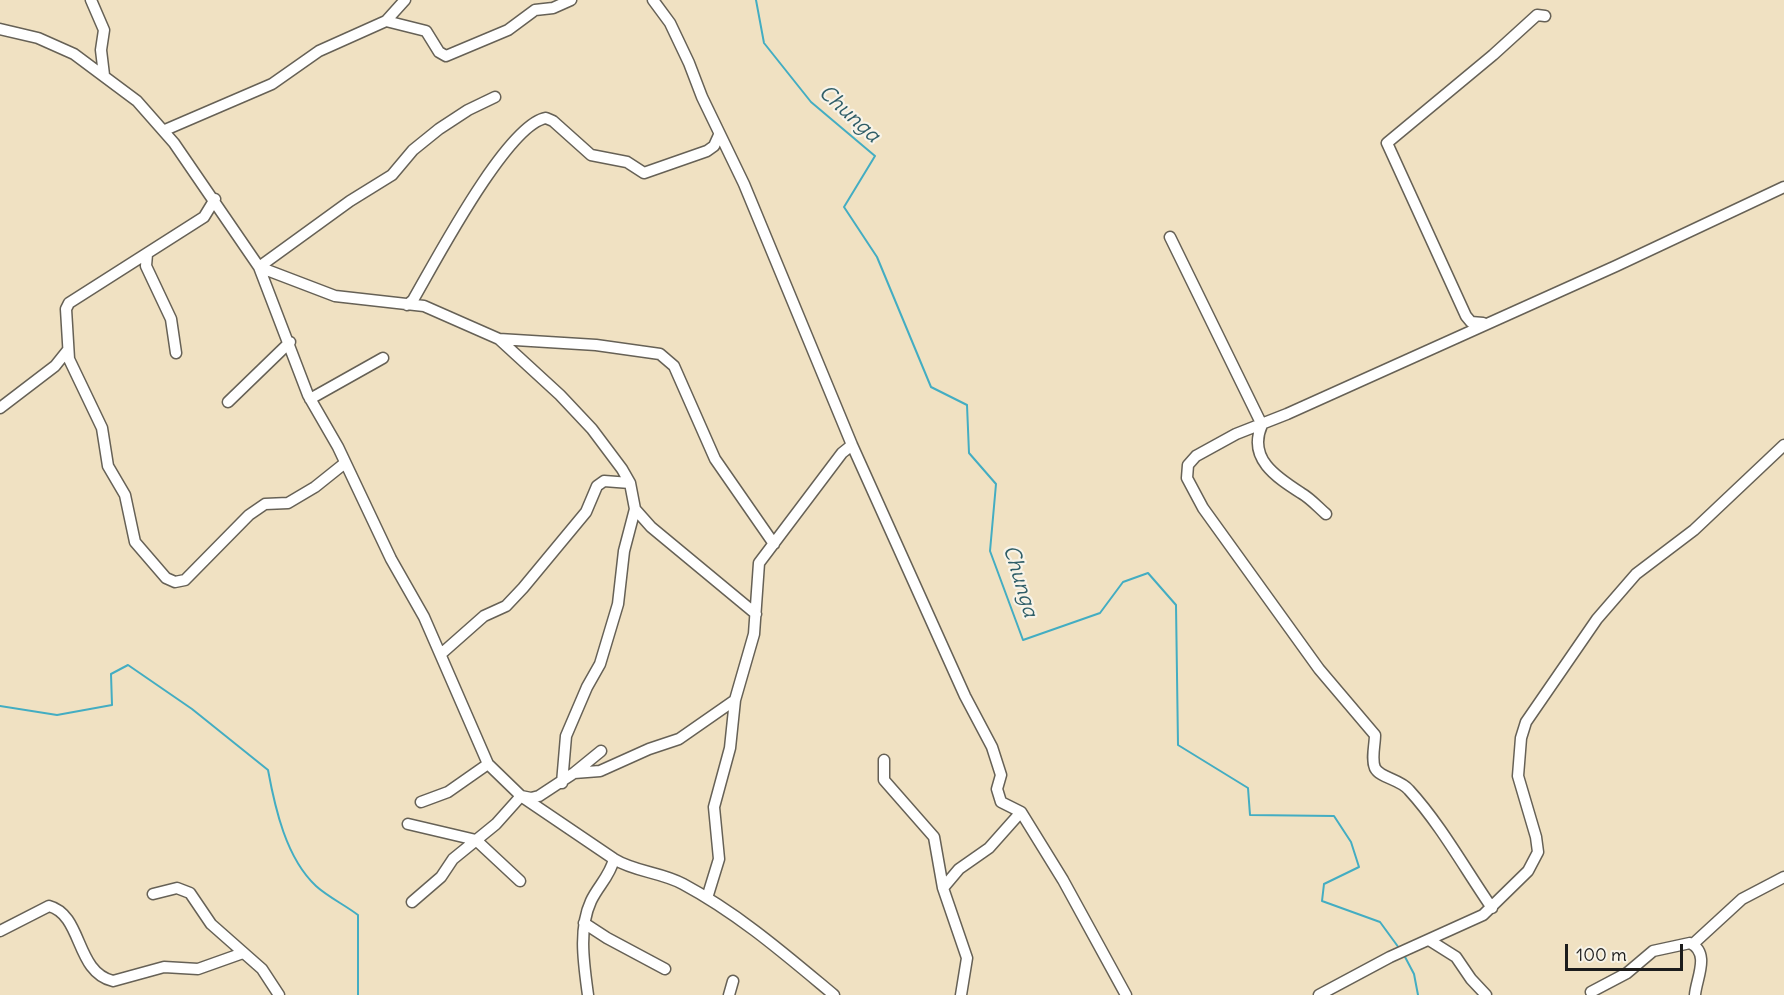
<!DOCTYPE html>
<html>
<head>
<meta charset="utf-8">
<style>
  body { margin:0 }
  #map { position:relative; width:1784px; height:995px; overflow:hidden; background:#f0e1c2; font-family:Delius,sans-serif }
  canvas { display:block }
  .scale { position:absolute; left:1565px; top:944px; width:118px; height:27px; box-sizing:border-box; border:3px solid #1c1c1c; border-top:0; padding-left:8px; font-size:18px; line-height:21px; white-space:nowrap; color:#1c1c1c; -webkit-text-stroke:4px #f7f3e8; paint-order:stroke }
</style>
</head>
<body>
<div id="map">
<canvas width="1784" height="995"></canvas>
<div class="scale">100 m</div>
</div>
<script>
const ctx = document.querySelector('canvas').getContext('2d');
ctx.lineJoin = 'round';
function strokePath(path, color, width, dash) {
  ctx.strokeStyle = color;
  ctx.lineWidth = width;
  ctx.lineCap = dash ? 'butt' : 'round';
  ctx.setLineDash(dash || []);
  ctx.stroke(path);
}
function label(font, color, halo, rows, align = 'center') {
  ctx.font = font + ' Delius,sans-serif';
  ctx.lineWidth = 4.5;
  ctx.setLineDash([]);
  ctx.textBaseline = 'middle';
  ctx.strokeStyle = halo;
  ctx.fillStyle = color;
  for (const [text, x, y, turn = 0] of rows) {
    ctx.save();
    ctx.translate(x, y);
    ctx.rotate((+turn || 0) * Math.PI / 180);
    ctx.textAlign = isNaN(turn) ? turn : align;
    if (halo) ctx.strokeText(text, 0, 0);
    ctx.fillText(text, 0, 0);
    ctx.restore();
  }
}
strokePath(new Path2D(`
  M756,0L764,43L811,102L875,156L844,207L877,257L931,387L967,405L969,453L996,484L990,551L1023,640L1100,613L1123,582L1148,573L1176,605L1178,745L1248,788L1250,815L1334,816L1351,842L1359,867L1324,884L1322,901L1380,922L1399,948
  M0,706L57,715L112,705L111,674L128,665L192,709L268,770C275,808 286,858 316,886C328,897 345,905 358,915V995
  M1404,955L1414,974L1418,995`), '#43adc2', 2);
const minor = new Path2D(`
  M91,0L104,30L101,50L104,75
  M653,0L670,23L689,63L702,97L744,184L852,445L965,696L992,747L1001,775L997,789L1001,802L1021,812L1063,880L1126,995
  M386,21L405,0
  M0,29L38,38L74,54L137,101L174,143L259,267L308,395L338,447L391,559L424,617L488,764L521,796L614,859C635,872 661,872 683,884C739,914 786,955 834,995
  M165,130L272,84L319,51L386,21L426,31L439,52L446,56L508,30L535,10L553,8L571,0
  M215,199L204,217L69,303L66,309L69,359L102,428L108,466L125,495L135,542L166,578L175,582L185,580L249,515L265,504L288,503L315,487L345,463
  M1170,237L1262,425C1247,458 1276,477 1301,493C1310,498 1318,507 1326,514
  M147,254L146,266L171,319L176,353
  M259,267L335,296L424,306L499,339L596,345L660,354L674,366L715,459L774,544
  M259,267L350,201L392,175L413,150L439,129L468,110L495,97
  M407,305L413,300C434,264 507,124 546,118L553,121L591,155L627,162L644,173L707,151L714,146L719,135
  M1483,323L1471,322L1466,316L1387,143L1493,55L1537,15L1545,16
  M499,339L560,395L592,429L622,469L630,483L635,509L651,527L756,614
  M310,399L383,358
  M228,402L290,342
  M0,408L55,366L67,351
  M441,654L484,616L506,606L523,588L586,512L597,486L604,481L630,483
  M884,760V780L934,837L943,888
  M574,773L601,751
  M562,783L566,736L587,687L600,664L618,604L624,551L635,509
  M421,802L448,792L488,764
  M408,824L476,840L520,881
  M153,894L177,888L190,893L211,924L262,969L279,995
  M707,898L719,859L714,807L730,748L735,700L754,634L759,563L842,453L852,445
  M412,902L441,877L453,859L496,824L521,796L531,798L539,796L574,773L600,771L649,749L679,739L735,700
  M1492,908C1465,869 1441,825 1409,790C1400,779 1380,778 1375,768C1371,759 1375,745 1375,735L1319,669L1203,508L1187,478L1188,465L1196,456L1236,434L1287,414L1616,266L1784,187
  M584,923L607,938L665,969
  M0,931L49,906C83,915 75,972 113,981L164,967L198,969L243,953
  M1429,940L1456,957L1471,979L1486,995
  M1693,944L1742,899L1784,877
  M1591,992L1627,973L1653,951L1690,943C1711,953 1696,979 1695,995
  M588,995C584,965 578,929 591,901C598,886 610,876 614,859
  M729,995L733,981
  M961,995L967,958L943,888L959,869L989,848L1021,812
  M1319,995L1390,957L1483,915L1528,871L1538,852L1536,837L1518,776L1521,738L1526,722L1597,619L1636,574L1694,530L1784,445`);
strokePath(minor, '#666156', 13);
strokePath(minor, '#fff', 10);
label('italic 21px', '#2e5d67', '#f7f3e8', [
  ["Chunga",849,114,42],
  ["Chunga",1020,581,73]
]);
</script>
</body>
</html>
